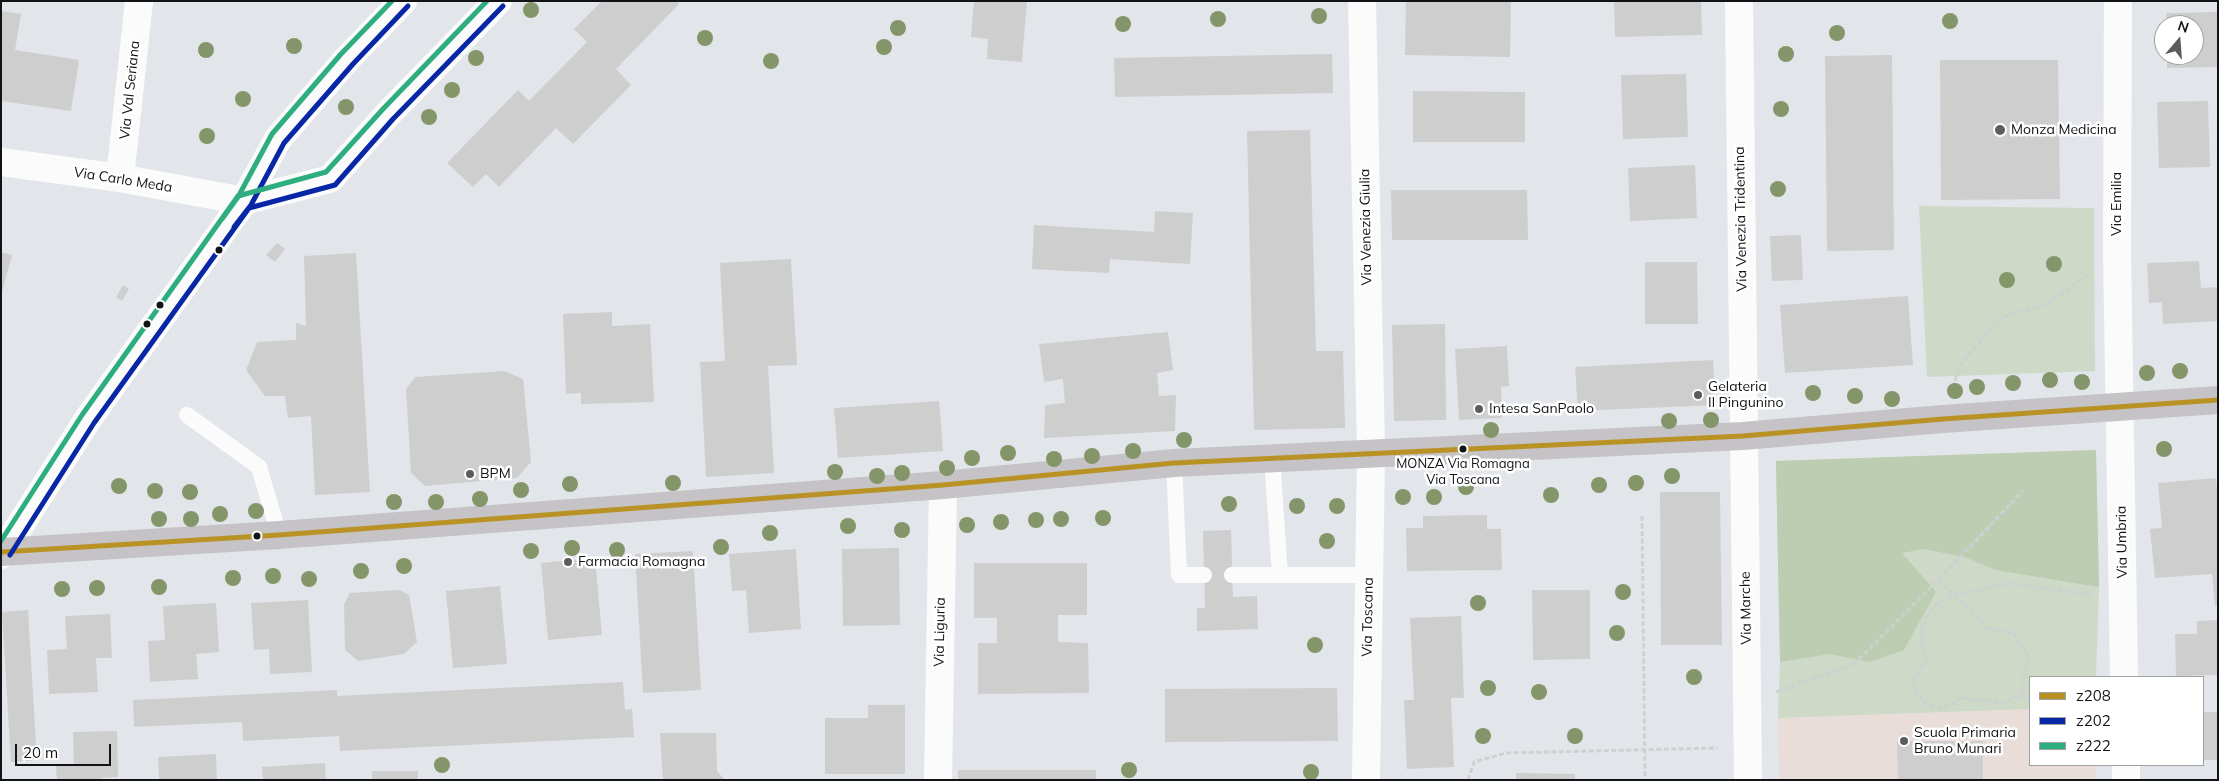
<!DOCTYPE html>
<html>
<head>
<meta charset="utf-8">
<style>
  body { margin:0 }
  #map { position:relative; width:2219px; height:781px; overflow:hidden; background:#e2e6ea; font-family:Mulish,sans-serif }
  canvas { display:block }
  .frame { position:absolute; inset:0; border:2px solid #111316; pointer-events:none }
  .legend { position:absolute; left:2029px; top:676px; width:175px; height:90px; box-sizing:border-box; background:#fff; border:1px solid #a0a1a2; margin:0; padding:6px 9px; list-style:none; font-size:15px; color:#111316 }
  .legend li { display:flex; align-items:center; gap:10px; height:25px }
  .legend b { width:25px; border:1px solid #a0a1a2 }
  .north { position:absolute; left:2154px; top:15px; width:50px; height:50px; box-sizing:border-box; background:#fff; border:1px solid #a0a1a2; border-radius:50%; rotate:18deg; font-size:14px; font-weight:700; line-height:20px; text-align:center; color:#111316 }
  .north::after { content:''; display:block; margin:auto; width:18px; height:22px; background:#5a5d60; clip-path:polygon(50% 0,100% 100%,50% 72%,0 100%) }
  .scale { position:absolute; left:15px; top:744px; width:96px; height:22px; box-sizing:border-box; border:2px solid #111316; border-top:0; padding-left:6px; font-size:15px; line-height:18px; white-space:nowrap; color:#111316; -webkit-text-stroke:4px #fff; paint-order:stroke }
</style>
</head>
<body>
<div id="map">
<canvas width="2219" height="781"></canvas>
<div class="frame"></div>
<ul class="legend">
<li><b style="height:6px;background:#b99225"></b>z208</li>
<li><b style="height:6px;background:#0727a6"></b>z202</li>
<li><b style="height:6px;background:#2eae7e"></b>z222</li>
</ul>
<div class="north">N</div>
<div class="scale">20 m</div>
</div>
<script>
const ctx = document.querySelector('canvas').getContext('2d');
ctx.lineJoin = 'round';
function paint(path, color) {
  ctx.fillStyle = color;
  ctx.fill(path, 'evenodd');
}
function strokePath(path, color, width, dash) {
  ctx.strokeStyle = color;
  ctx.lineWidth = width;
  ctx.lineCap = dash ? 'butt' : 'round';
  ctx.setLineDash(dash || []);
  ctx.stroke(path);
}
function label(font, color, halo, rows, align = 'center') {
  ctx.font = font + ' Mulish,sans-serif';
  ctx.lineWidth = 5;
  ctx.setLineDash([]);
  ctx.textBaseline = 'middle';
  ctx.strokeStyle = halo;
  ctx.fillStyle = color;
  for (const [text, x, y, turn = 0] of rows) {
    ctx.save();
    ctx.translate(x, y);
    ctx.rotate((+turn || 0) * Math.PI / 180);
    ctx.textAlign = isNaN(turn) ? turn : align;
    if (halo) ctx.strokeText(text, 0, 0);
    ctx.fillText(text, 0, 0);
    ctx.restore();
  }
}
paint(new Path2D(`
  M2030,709V765H2096V780H1779L1778,718Z`), '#e8ddd8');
paint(new Path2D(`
  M1919,206L2094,208L2095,371L1927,377Z
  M2096,450L2099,587L2096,677H2030V709L1778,718L1780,662L1776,461Z`), '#ced9c8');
paint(new Path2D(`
  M2096,450L2099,587L1995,570L1965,557L1923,549L1902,553L1936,592L1904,650L1870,662L1830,654L1780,662L1776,461Z`), '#bdcdb1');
paint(new Path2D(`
  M602,1H677L679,4L616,69L631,85L573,144L556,128L499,187L486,174L473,187L447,163L518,90L529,101L587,42L574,29Z
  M974,1H1027L1022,62L987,59L988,39L971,37Z
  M1406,1H1511L1510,57L1405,55Z
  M1614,1H1701L1702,35L1615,37Z
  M1,11L21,14L15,50L79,60L71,111L1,101Z
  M2218,12V67L2167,68V55H2194V25H2167L2166,13Z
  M1332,54L1333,93L1115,97L1114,58Z
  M1892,55L1894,250L1827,251L1825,56Z
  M1940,60H2058L2060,199L1941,200Z
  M1686,74L1688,137L1623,139L1621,75Z
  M1413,91L1525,92V142H1413Z
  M2208,101L2210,167L2159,168L2157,102Z
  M1310,130L1316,351H1343L1345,428L1254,430L1247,131Z
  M1695,165L1697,218L1630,221L1628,168Z
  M1391,190H1527L1528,240H1392Z
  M1155,211L1193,213L1190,264L1110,259L1109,273L1032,269L1034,225L1154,232Z
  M1801,235L1803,280L1772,281L1770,236Z
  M277,243L285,249L275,262L266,255Z
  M1,252L12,255L2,292H1Z
  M356,253L370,492L315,495L311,416L288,418L285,396H265L246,370L257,342L296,340V323L306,326L304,256Z
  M791,259L797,365L768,366L774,473L706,477L700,362L725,361L720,263Z
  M2199,261L2201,288L2218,287V321L2163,324L2162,302L2149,303L2147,263Z
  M1645,262H1697L1698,324H1645Z
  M123,285L129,289L122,301L116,297Z
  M1908,296L1913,365L1785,373L1780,305Z
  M612,312V326L650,324L654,402L581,404V393L566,394L563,314Z
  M1445,324L1446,420L1394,421L1392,325Z
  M1168,332L1173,370L1157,373L1159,396L1176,395L1175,431L1044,438L1045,405L1065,403L1063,379L1044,382L1039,344Z
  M1507,346L1509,386L1501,387L1502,418L1459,420L1455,349Z
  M1713,360L1716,405L1578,411L1575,367Z
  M504,371L523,379L531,462L517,478L425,486L411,473L406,389L415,377Z
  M939,401L943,451L838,458L834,408Z
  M2216,478L2218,502V605L2215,606L2212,574L2155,578L2150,529L2162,528L2158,483Z
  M1660,492H1720L1722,645H1661Z
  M1487,515V529H1501L1502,570L1407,571L1406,528H1423V516Z
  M1231,530L1233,597L1257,596L1258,629L1197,631V608H1205L1203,531Z
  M899,548L900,625L843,626L842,549Z
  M796,549L801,629L749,633L746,590L732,591L729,554Z
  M693,551L701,690L643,693L635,554Z
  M595,558L602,635L548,640L541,563Z
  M974,563H1087V615H1058V642L1088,643L1089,693L978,694V643H997V618H974Z
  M500,586L507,664L453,668L446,591Z
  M399,590L409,595L417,642L404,654L358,661L345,650L344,604L350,593Z
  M1532,590H1590V659L1533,660Z
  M308,600L312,672L270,674L269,649L254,650L251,603Z
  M216,603L219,652L196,654L198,679L150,682L148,641L165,640L163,606Z
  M28,610L37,760L11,762L2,612Z
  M110,614L112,658H96L98,692L49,694L47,650L67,649L65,616Z
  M1461,616L1464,698H1451L1454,767L1407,769L1404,700H1414L1410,618Z
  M2218,620V675L2176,676L2175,634H2197V621Z
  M623,682L625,710L632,709L634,737L340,751L339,736L243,741L242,722L134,727L133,700L337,690V696Z
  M1337,688L1338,741L1165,742V689Z
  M868,705H905V774H825V718H868Z
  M2203,712H2218V760H2203Z
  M117,731L118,777L102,778V780H57L56,766H74L73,732Z
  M660,733H716L717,771L725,780H663Z
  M1897,741H1983V780H1898Z
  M216,754L217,780H159L158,757Z
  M325,763L326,780H263L262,767Z
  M958,770H1096V780H958Z
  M372,771H418V780H372Z
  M1516,773L1575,774V780H1516Z`), '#cececf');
strokePath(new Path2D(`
  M1953,388L1959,366L2000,318L2049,303L2087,275
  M1642,516L1645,780
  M1938,580L1954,595L2010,583L2092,595
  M1954,595L1979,617L1986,629H1997L2015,635L2028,656L2021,694L2006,703L1962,698L1945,708L1926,705L1917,694L1913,680L1927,659C1918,642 1920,622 1934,607C1938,602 1947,598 1954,595Z
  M1776,692L1854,664L1938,580L2023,491
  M2021,694L2030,699
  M1468,780L1474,762L1506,753L1717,748`), '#ced0d1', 3, [5, 2.5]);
strokePath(new Path2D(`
  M187,415L259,467L279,535
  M1272,458L1280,575
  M1174,463L1179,575H1204
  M1232,575H1369`), '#fbfbfc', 16);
strokePath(new Path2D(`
  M1362,1L1371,453L1366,780
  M1739,1L1748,780
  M2118,1L2117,253L2124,677
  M1,162L120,178L244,201L330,179L388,114L498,1
  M120,178L139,1
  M1,555L88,419L244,201L278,139L347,59L403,1
  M2126,765V780
  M938,780L943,485`), '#fbfbfc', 28);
strokePath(new Path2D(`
  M1,552L279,535L943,485L1174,463L1743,436L1943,419L2218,400`), '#c5c3c5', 28);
strokePath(new Path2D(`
  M1,552L279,535L943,485L1174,463L1743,436L1943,419L2218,400`), '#b99225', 5);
strokePath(new Path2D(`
  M234,227L251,205L284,143L353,64L408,6
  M10,555L94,423L249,208L335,185L393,119L503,6`), '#0727a6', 5);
strokePath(new Path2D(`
  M222,219L238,197L272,134L341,54L392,1
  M1,541L82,415L238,196L326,172L383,109L487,1`), '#2eae7e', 5);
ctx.fillStyle = '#839569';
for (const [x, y] of [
  [531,10],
  [1319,16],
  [1218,19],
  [1950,21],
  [1123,24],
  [898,28],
  [1837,33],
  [705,38],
  [294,46],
  [884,47],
  [206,50],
  [1786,54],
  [476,58],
  [771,61],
  [452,90],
  [243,99],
  [346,107],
  [1781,109],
  [429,117],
  [207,136],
  [1778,189],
  [2054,264],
  [2007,280],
  [2180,371],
  [2147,373],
  [2050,380],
  [2082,382],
  [2013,383],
  [1977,387],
  [1955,391],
  [1813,393],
  [1855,396],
  [1892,399],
  [1711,420],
  [1669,421],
  [1491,430],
  [1184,440],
  [2164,449],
  [1133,451],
  [1008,453],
  [1092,456],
  [972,458],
  [1054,459],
  [947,468],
  [835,472],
  [902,473],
  [877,476],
  [1672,476],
  [673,483],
  [1636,483],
  [570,484],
  [1599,485],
  [119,486],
  [1466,487],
  [521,490],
  [155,491],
  [190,492],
  [1551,495],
  [1403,497],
  [1434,497],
  [480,499],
  [394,502],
  [436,502],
  [1229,504],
  [1297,506],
  [1337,506],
  [256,511],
  [220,514],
  [1103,518],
  [159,519],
  [191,519],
  [1061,519],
  [1036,520],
  [1001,522],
  [967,525],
  [848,526],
  [902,530],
  [770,533],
  [1327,541],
  [721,547],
  [572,548],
  [617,550],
  [531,551],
  [404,566],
  [361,571],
  [273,576],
  [233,578],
  [309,579],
  [159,587],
  [97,588],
  [62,589],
  [1623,592],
  [1478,603],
  [1617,633],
  [1315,645],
  [1694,677],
  [1488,688],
  [1539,692],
  [1483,736],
  [1575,736],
  [442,765],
  [1129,770],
  [1311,772]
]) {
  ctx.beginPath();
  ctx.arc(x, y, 8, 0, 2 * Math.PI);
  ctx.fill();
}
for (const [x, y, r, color] of [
  [2000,130,6,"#5a5d60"],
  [219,250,4.5,"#111316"],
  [160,305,4.5,"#111316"],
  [147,324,4.5,"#111316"],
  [1698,395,5,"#5a5d60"],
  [1479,409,5,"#5a5d60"],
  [1463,449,4.5,"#111316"],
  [470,474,5,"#5a5d60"],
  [257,536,4.5,"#111316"],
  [568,562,5,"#5a5d60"],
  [1904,741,5,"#5a5d60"]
]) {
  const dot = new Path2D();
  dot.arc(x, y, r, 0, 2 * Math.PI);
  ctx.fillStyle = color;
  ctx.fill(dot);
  strokePath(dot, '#fff', 2);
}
label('13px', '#111316', '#fff', [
  ["MONZA Via Romagna",1463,464],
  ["Via Toscana",1463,480]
]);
label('14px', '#111316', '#fff', [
  ["Via Val Seriana",130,90,-84],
  ["Via Carlo Meda",123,180,9],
  ["Via Emilia",2117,204,-90],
  ["Via Venezia Tridentina",1741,219,-91],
  ["Via Venezia Giulia",1366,227,-91],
  ["Via Umbria",2122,542,-91],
  ["Via Marche",1746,608,-91],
  ["Via Toscana",1368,617,-89],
  ["Via Liguria",940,632,-89]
]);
label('14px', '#111316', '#fff', [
  ["Monza Medicina",2011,130],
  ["Gelateria",1708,387],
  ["Il Pingunino",1708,403],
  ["Intesa SanPaolo",1489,409],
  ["BPM",480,474],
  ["Farmacia Romagna",578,562],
  ["Scuola Primaria",1914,733],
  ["Bruno Munari",1914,749]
], 'left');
</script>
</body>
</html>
